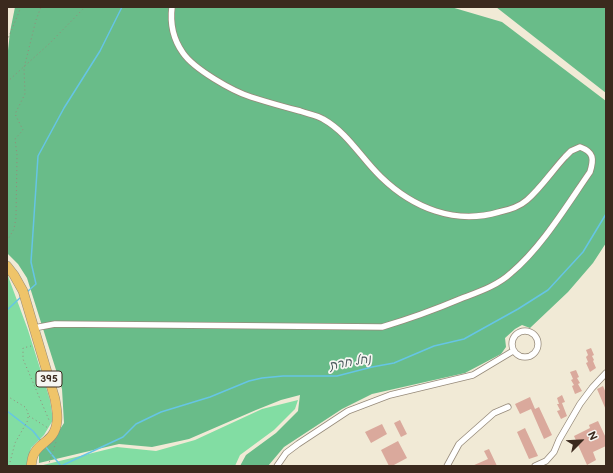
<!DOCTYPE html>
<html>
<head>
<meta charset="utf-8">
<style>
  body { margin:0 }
  #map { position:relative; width:613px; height:473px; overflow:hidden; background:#f1ead6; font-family:"Balsamiq Sans",sans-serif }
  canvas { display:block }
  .frame { position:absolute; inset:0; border:8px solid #3b2a1e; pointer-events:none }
  .north { position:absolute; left:561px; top:421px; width:40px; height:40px; -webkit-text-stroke:3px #f6f6f2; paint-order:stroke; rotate:66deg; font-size:11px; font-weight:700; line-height:16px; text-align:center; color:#3b2a1e }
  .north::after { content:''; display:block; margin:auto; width:14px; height:18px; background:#3b2a1e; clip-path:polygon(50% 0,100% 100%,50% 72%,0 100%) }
</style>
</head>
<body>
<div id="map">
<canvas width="613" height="473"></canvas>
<div class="frame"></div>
<div class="north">N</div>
</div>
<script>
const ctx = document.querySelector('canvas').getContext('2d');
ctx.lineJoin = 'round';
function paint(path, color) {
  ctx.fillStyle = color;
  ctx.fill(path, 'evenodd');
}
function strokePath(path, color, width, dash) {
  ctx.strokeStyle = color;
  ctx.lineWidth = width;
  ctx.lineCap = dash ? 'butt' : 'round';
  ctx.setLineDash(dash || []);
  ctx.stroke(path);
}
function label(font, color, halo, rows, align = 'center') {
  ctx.font = font + ' "Balsamiq Sans","Playpen Sans Hebrew",sans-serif';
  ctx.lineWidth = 3.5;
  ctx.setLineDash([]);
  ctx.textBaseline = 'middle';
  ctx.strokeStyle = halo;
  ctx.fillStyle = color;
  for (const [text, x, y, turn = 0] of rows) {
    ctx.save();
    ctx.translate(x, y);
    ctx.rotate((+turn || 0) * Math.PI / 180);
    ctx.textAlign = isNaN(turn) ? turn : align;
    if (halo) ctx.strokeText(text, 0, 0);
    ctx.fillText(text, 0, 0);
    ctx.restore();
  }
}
paint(new Path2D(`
  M8,276L28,330L50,400L53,420L44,435L31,448L27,466H7Z
  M298,400L295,409L274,430L240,455L235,466H39L117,447L156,451L195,440L262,409Z`), '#82dda3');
paint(new Path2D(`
  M15,7H451L502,22L606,101V243L593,263L568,292L530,328L522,325L515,329L505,338L506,347L501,354L465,373L372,394L342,409L284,447L268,466H240L246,455L276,433L298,411L300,395L281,400L256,410L189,439L152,447L119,444L39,463V451L53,440L64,423L62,389L27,278L18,264L7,253V60L10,32Z
  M496,7H606V93Z`), '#69bc89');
strokePath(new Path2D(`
  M27,292L36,284L31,262L38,156L64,108L100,51L122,7
  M7,310L21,297
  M7,411L33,431L41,441
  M45,446L61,466
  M61,466L123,437L136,424L161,412L210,397L249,381L262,378L283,376H337L372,367L394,363L434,346L464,339L518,309L548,290L583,252L606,214`), '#66c5e5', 1.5);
paint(new Path2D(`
  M591,348L594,355L592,356L594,360L593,361L596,368L590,372L586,363L588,362L586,357L588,355L586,350Z
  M576,370L579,377L577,378L580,383L578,384L582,391L575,394L572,386L574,385L571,380L573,379L570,372Z
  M603,386L606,393V410L597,389Z
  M562,395L565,402L562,403L567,416L561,419L557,411L560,410L557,404H559L557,398Z
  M530,397L535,409L539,407L552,435L544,439L531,409L520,414L515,404Z
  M400,420L407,434L401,437L394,423Z
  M598,421L606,438V446L593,452L596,460L587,465L574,436L590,428L589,425Z
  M382,424L387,434L371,443L365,432Z
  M525,428L538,456L529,459L517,432Z
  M398,441L407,458L392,466H389L381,450Z
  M489,449L497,466H472L488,459L484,451Z`), '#daa99c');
const minor = new Path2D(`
  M34,328L55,324L382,327C409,319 434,310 460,299C478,292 497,286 511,273C542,247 567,205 590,172C594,159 594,152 580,147L571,151L565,157C552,171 541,188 527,200C519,207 509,210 499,212C455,225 413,208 381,177C361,158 348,133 323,119C317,115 308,114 300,111C284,107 267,102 251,97C232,91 194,69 183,53C173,39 170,23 172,7
  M512 344a13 13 0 1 1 26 0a13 13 0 1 1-26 0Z
  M277,466L286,453L298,444L348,411L390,395L473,375L513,351
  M447,466L459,444L494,413L508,407
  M535,466L546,461L554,452L559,440L580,404L592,388L606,373`);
const primary = new Path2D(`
  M7,266L14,275L23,291L55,399C56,406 58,414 57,421C55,442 40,441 34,454C32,457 32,462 31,466`);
strokePath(minor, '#968a7a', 7);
strokePath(primary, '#968a7a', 10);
strokePath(new Path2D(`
  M7,41L21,7
  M7,82L49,44L85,7
  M7,241L14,229L16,218L17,155L15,139L23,130L15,114L25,94L24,68L36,20L41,7
  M31,346L23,348V359L49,420
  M7,396L25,407L28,412V420L15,443L9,466
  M29,416L48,428
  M48,466L56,442`), '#968a7a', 1, [1, 3]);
strokePath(minor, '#fff', 5.5);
strokePath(primary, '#efc469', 9);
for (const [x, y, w] of [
  [49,379,26]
]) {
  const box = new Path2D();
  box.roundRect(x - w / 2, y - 8, w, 16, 3);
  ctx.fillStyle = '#f6f6f2';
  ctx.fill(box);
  strokePath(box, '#3b2a1e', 1);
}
label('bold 10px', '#3b2a1e', null, [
  ["395",49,379]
]);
label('italic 12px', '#48585a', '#f6f6f2', [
  ["נחל חרת",350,363,-10]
]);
</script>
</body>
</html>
